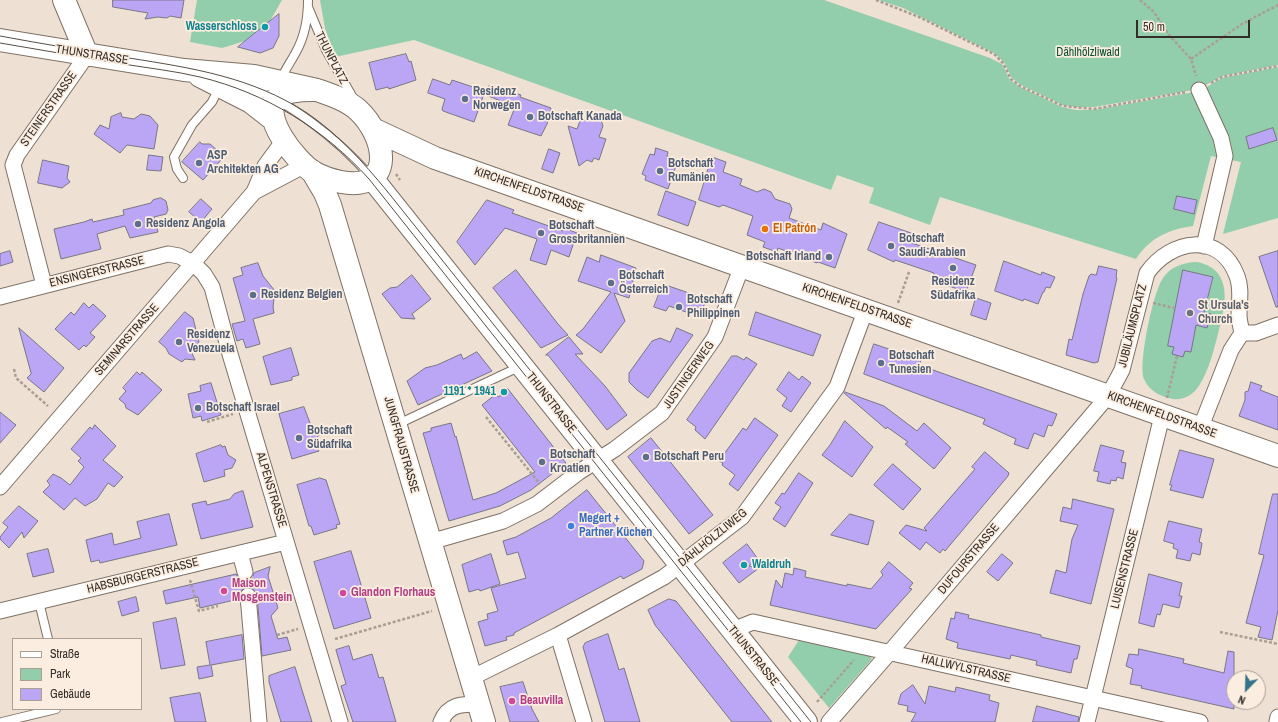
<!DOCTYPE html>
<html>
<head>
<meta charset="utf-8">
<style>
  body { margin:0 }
  #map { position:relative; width:1278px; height:722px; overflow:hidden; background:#eee0d2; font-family:"Archivo Narrow",sans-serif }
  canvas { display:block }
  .legend { position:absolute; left:12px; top:638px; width:130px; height:72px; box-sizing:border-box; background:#fbeddf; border:1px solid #aba096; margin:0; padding:5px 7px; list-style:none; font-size:12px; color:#332d28 }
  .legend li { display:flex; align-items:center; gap:8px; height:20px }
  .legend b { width:20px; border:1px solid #aba096 }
  .north { position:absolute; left:1226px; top:670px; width:40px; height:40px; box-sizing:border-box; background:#fbeddf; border:1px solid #aba096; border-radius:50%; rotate:203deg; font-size:11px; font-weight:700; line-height:16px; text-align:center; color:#332d28 }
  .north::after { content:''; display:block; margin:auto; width:14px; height:18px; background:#36738a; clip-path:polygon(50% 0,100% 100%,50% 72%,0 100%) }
  .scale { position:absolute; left:1136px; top:20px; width:114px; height:18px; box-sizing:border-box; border:2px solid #332d28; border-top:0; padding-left:5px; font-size:12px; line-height:14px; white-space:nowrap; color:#332d28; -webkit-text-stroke:3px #fbeddf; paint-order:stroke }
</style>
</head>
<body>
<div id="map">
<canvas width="1278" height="722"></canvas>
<ul class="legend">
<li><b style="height:5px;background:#fff"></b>Straße</li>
<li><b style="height:11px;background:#93ceac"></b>Park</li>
<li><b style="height:11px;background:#baa6f5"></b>Gebäude</li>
</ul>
<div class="north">N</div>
<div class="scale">50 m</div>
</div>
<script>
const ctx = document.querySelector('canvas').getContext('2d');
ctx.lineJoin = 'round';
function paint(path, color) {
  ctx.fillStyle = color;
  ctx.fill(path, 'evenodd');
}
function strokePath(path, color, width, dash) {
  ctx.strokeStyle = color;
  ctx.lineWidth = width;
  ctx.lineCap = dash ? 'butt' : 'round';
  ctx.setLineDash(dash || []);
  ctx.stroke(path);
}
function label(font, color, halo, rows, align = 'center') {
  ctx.font = font + ' "Archivo Narrow",sans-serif';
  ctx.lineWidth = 3.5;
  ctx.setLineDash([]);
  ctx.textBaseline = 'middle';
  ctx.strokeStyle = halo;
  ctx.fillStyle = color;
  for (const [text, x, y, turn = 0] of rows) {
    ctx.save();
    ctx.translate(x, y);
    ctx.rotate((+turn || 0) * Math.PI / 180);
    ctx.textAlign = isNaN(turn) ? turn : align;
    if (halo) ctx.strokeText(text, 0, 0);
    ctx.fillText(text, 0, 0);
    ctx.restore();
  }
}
paint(new Path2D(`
  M197,0H282L270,21L245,41L222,48L190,42Z
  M320,0H824L990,58L1002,64L1010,80L1020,87L1062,107L1076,110H1094L1200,91L1222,78L1278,67V218L1223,234L1241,162L1211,156L1193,226C1170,229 1149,238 1136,259L940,197L930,225L869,203L874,188L837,175L831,190L414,40L335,57L325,28Z
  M879,0H1278V65L1222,76L1199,89L1094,107H1076L1063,105L1021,85L1012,78L1004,62L994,53L903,8Z
  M1197,262C1237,270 1224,312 1217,338C1212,356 1207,377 1195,391C1189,397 1181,400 1173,399C1161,397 1149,391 1144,379C1138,364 1153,292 1163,278C1170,267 1184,262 1197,262Z
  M799,640L869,655L872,659L829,708L788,657Z`), '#93ceac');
const building = new Path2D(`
  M113,0H184L181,18L170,16L167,18L158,17L145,19L148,13L113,7Z
  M279,14V36L273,48L260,53L238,47Z
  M406,54L409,62L411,61L416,80L389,89L388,87L376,90L369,63Z
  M433,79L450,85L452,80L485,91L474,122L443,111L442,109L445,99L428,93Z
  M489,86L508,93L512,92L521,95L520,97L551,108L547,124L541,136L508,125L515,107L486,95Z
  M121,113L122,117L134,119L141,114L150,116L158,125L154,149L127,145L120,153L94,134L100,125L109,129L111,117Z
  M591,116L601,120L603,126L599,137L606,139L599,160L594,158L592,162L587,160L579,166L568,126L577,129L581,118L585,120Z
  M1273,128L1277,140L1249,149L1246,137Z
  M200,142L202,144H210L217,150L216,156L221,160L203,180L182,162Z
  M656,148L668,152L667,156L678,160L668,189L645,180L646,176L642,174L650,154L654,155Z
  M549,149L560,153L553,173L542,169Z
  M149,155L163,157L161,171L147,170Z
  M712,157L726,162L723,172L742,179L740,185L757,192L764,189L771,192L775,199L790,204L792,209L789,218L821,230L823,223L847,234L835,268L818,262L817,263L778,248L777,252L763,247L765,242L747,235L753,216L723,205L719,207L699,200Z
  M43,160L69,166L67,178L70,182L62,188L38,183Z
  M666,191L696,202L688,226L658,215Z
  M1177,196L1197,200L1194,214L1174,209Z
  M161,198L166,201L168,210L166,214L154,217L158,232L130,238L125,226L97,234L101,249L61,259L54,229L84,222L92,219L93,222L124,215L123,210L151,203L153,200Z
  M201,199L212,209L201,222L189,212Z
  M487,200L514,210L512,213L563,231L564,228L577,233L569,257L551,250L546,265L530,260L537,239L505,228L475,265L457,242Z
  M879,222L914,234L912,243L976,265L966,292L932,280L934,273L895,260L894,262L868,250Z
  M10,251L13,262L0,266V254Z
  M1278,251V307H1276L1259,257Z
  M601,255L636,268L629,298L614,293L625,321L601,353L576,335L583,329L611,292L578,281L587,257L599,262Z
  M1004,261L1041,275L1042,272L1055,277L1050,288L1046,287L1044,292H1043L1038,304L1024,299L1023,301L995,291Z
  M258,263L263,276L275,291L273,307L274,313L253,319L260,344L246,348L243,339L237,341L232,324L245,321L233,278L243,275L241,268Z
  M1099,266L1117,270L1116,277L1117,278L1098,362L1094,363L1066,355L1069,339L1072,340L1083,294L1089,276L1091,274L1096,275Z
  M516,270L558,324L568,335L541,348L493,288Z
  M1183,270L1213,277L1204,312L1211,314L1207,328L1196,325L1191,352L1185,351L1183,357L1172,354L1174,347L1168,346Z
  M412,275L431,299L412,314L415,319L401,318L382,294L390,288L397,287Z
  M663,284L706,299L700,317L669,306L666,311L654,307Z
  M976,298L991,303L986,320L971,315Z
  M84,303L89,308L93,304L106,316L90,333L95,337L86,347L84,345L79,350L55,329L71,312L74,315Z
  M185,312L193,318L199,342L191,351L195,360L185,359L182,362L169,354L166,348L159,342Z
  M756,312L821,335L813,356L749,335Z
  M19,328L64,368L44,392L27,378L31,374Z
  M677,328L693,335L648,398L637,390L629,382V373L652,341L660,338L670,342Z
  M569,337L583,354H575L605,386L627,415L607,430L548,355H546Z
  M874,344L921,360L919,365L1057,414L1052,426L1048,425L1044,437L1034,433L1028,449L1014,444L1016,439L983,424L985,419L864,374Z
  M291,348L299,375L292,377V380L271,385L263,357Z
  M477,352L492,371L418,405L407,381L425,368L437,365L461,354L463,359Z
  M732,356H737L744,360L746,357L757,364L705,439L695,430L696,427L687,420Z
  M137,372L140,375L142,372L162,390L138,415L126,408L125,404L119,399L126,391L123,388Z
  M789,372L799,380L802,376L811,383L791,412L782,406L787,398L777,390Z
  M1251,382L1262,386L1260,390L1278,397V430L1239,416L1245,400V392L1248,391Z
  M211,383L221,415L202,421L201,416L193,418L188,394L201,391L200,386Z
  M508,389L566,463L531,490L500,506L449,521L423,433L431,431V428L451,423L455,437L456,436L473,500L496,493L535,472L482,405L496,394L498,397Z
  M845,392L884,406L917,431L924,423L951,448L934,469L905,444L908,442L887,427L886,429L844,393Z
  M304,407L313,431L320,434L315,440L319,451L292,459L279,414Z
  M0,412L16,425L0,443Z
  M755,418L778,435L738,491L729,484L735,475L722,465L723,463L719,461L743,428L746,430Z
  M845,421L873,447L852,477L822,455L830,445Z
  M95,425L116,446L103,460L123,477L114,487L108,483L97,499L85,506L75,498L64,510L43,492L50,485L47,481L53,474L61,478L70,485L84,467L78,461L81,458L71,449L90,427L92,429Z
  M651,438L713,515L689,534L628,457Z
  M221,445L222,447L225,446L228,455L236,460L232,468L224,470L225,476L204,482L196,454Z
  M1101,445L1124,451L1121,462L1126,463L1123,479L1117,477L1116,481L1111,480L1110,484L1097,481L1099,472L1094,471Z
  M1180,450L1214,459L1203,498L1170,490L1172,485H1170Z
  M985,452L1009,473L1008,476L945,551L943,549L940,553L926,542L920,550L899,533L906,525L927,531L924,528L975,469L972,467Z
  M893,464L921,489L903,510L874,485Z
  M799,473L813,483L785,527L773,519L781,507L775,503L782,493L784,494Z
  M320,478L326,480L340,524L336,525L337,528L314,535L311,526H309L297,485Z
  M587,490L644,561L642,569L623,579L621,576L514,633V635L506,637L507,640L485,646L478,622L488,619L487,614L498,611L491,588L526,578L518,552L507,555L503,541L516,537L551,518Z
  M243,491L253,527L201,539L192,504L206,501L207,505L230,499L234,494Z
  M1273,494H1278V610L1272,640L1258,637L1261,627L1246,623L1264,555L1259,554Z
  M1073,499L1114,509L1091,604L1050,593L1056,570L1066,573L1072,539L1078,525L1060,521L1063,507L1071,509Z
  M19,506L38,521L24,538L22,532L9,548L0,539V537L8,527L3,523Z
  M169,514L177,545L100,563L99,560L91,562L86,540L112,533L114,545L141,538L137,522Z
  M850,514L874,521L868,545L831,535Z
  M1169,521L1202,529L1199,542L1202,543L1200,555L1192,553L1190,561L1176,558L1178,550L1173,548L1174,544L1164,541Z
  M747,544L758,559L749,566L759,568L739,583L723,563Z
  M48,549L54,572L33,577L27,554Z
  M351,551L371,618L334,629L314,562Z
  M491,554L500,584L480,591L479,589L469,592L462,565Z
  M1002,554L1013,563L998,581L987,572Z
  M889,562L913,583L909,588L912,589L876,629L770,605L776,580L782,588L785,573L793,575L794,568L806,571L805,577L847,586V584L871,589L883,575L881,572Z
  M270,567L268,576L278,608L271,616L278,639L287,637L291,650L262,656L257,595L251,588L243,589L240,593L239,599L200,608L198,597L166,604L163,591L236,574L239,579L247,581L252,578L254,573Z
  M1149,574L1182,583L1179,596H1182L1179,608L1163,604L1160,615L1157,614L1154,627L1139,623Z
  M136,597L139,611L122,616L118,602Z
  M669,599L676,601L772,722H732L655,625L648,610Z
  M956,612L969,615L968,618L1041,635V637L1080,646L1077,659H1074L1071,673L1036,665L1037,661L1011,655L1010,659L957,648L958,643L946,639L951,618L954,619Z
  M176,618L185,665L161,669L153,623Z
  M608,634L619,670L624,668L640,722H605L583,647L585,643Z
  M242,635L244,659L211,665L213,676L199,679L197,667L210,665L206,642Z
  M349,646L353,660L372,654L379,678L383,677L396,722H353L341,686L346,684L336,650Z
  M1139,649L1184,659L1183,663L1224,673L1228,651L1234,652V709L1141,688L1142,686L1130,684L1133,669L1126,666L1129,654L1138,655Z
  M295,667L302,690L312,722H281L269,682V676Z
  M523,682L532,709L539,722H510L500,687Z
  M913,685L925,704L929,686L955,692L956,687L990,695L989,700L999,703L995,722H911L916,713L907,711L908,706L898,704L901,694Z
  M200,693L206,722H175L170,698Z
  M1037,706L1079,717L1078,722H1033Z`);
paint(building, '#baa6f5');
strokePath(building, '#797686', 1);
strokePath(new Path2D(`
  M245,572L248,596`), '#c9bcb0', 15, [15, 8]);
const lane = new Path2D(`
  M308,7L326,50L353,98
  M281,80C285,69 291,62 296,52C305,36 308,18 308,0
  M238,83C286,98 338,139 371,177
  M183,178L177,169L174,157L192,125L212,102L220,86
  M396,425L521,366
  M39,602L48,639
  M2,722L56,709`);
const street = new Path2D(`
  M1199,90L1221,138L1225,156L1204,246
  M254,192L305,165
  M44,285L13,165L17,155L87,55
  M0,297L168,254L179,256L193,263L204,274L212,287L230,354L340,722
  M1242,333H1256L1278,325
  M0,487L254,192L265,166L284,140
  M430,542L503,521L537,504L579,472L615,449L662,413L715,337L742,266
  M240,553L245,572
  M248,596L259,722
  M0,611L286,542
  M733,630L753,622L1200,722
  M558,635L584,722
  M471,678L558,635L664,577L742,517L837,387L866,309
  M441,722C448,704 462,704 479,704
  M829,722L890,652L1108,396L1122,370L1147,273C1171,239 1220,231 1237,276C1242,289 1239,301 1239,315C1239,321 1241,327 1242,333L1231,350L1200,429
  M1087,722L1162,416
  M1277,722L1278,717`);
const secondary = new Path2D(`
  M64,0L87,55
  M312,171L325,193L330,205L484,722
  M371,177L806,722`);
const primary = new Path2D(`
  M0,40L184,70L254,76L317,90
  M200,76L251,102L274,120
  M317,90C331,95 347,100 358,110C386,136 397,192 341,182C331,180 322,177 313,172C297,162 257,114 279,97C289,89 306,90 317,90Z
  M373,129L435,158L1278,456`);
strokePath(lane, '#7e7165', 10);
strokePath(street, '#7e7165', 17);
strokePath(secondary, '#7e7165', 24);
strokePath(primary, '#7e7165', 24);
strokePath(new Path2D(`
  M876,0L919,17L994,54L1003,63L1011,79L1020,86L1063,106L1094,109L1186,92
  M1140,0L1154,12L1169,35L1191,59L1196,76
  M1191,59L1242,24L1278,5
  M1211,83L1222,77L1278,66
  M396,174L400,180
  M898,303L909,272
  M1153,303L1174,308
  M14,369L16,378L48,406
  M1167,398L1177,356
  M486,417L540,484
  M207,422L233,414
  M190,580L199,611L218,606
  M1220,632L1278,644
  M277,635L298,629
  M335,639L432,611
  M817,702L854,660`), '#a99e93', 2.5, [3, 2]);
strokePath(lane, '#fff', 8);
strokePath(street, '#fff', 15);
strokePath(secondary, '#fff', 22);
strokePath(primary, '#fff', 22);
strokePath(new Path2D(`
  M0,36C43,44 86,51 129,58C192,68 252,77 307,113C338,134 363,162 387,191L811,722
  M0,43C41,50 82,57 123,64C148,68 175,71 200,77C266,93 324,129 369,179L801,722`), '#574f48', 1);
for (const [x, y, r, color] of [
  [265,27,4,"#0f9aa8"],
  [465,99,4,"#5c6f8a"],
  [530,117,4,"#5c6f8a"],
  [199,163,4,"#5c6f8a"],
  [660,171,4,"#5c6f8a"],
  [138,224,4,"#5c6f8a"],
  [765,229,4,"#e8710a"],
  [541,233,4,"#5c6f8a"],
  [891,246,4,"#5c6f8a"],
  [829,257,4,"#5c6f8a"],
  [953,268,4,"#5c6f8a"],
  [611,283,4,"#5c6f8a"],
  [253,295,4,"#5c6f8a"],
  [679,307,4,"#5c6f8a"],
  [1190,313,4,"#6b7280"],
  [179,342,4,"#5c6f8a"],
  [881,363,4,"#5c6f8a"],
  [504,392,4,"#0f9aa8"],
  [198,408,4,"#5c6f8a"],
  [299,438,4,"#5c6f8a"],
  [646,457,4,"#5c6f8a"],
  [542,462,4,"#5c6f8a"],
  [571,526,4,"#3f7fe0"],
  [744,565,4,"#0f9aa8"],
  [224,591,4,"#d1479c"],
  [343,593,4,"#d1479c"],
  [512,701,4,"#d1479c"]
]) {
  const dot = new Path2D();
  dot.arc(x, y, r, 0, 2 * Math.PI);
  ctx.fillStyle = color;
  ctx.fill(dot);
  strokePath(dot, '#fbeddf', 1.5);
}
label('bold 12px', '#0d838f', '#fbeddf', [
  ["Wasserschloss",257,27],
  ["1191 * 1941",496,392],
  ["Waldruh",752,565,"left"]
], 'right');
label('12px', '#085132', '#fbeddf', [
  ["Dählhölzliwald",1088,53]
]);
label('12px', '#332d28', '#fbeddf', [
  ["THUNSTRASSE",92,55,9],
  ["THUNPLATZ",331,58,63],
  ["STEINERSTRASSE",49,109,-55],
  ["KIRCHENFELDSTRASSE",529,190,19],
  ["ENSINGERSTRASSE",97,272,-14],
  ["KIRCHENFELDSTRASSE",857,306,19],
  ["JUBILÄUMSPLATZ",1133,326,-76],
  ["SEMINARSTRASSE",127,340,-49],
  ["JUSTINGERWEG",689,375,-55],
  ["THUNSTRASSE",551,403,52],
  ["KIRCHENFELDSTRASSE",1162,415,20],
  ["JUNGFRAUSTRASSE",401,445,74],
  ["ALPENSTRASSE",271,490,73],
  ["DÄHLHÖLZLIWEG",713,538,-39],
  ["DUFOURSTRASSE",969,559,-50],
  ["LUISENSTRASSE",1125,569,-76],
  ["HABSBURGERSTRASSE",143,576,-14],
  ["THUNSTRASSE",753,656,51],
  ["HALLWYLSTRASSE",966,669,13]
]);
label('bold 12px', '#4e5e75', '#fbeddf', [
  ["Residenz",473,92],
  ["Norwegen",473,106],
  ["Botschaft Kanada",538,117],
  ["ASP",207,156],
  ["Architekten AG",207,170],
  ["Botschaft",668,164],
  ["Rumänien",668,178],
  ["Residenz Angola",146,224],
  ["Botschaft",549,226],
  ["Grossbritannien",549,240],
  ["Botschaft",899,239],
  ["Saudi-Arabien",899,253],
  ["Botschaft Irland",821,257,"right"],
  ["Botschaft",619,276],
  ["Österreich",619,290],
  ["Residenz",953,282,"center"],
  ["Südafrika",953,296,"center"],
  ["Residenz Belgien",261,295],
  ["Botschaft",687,300],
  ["Philippinen",687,314],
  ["Residenz",187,335],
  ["Venezuela",187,349],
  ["Botschaft",889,356],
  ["Tunesien",889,370],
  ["Botschaft Israel",206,408],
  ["Botschaft",307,431],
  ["Südafrika",307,445],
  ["Botschaft",550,455],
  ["Kroatien",550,469],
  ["Botschaft Peru",654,457]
], 'left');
label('bold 12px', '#c56008', '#fbeddf', [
  ["El Patrón",773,229]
], 'left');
label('bold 12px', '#5b616d', '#fbeddf', [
  ["St Ursula's",1198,306],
  ["Church",1198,320]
], 'left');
label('bold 12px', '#366cbe', '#fbeddf', [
  ["Megert +",579,519],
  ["Partner Küchen",579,533]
], 'left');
label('bold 12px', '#b23c85', '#fbeddf', [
  ["Maison",232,584],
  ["Mosgenstein",232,598],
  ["Glandon Florhaus",351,593],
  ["Beauvilla",520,701]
], 'left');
</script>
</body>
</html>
